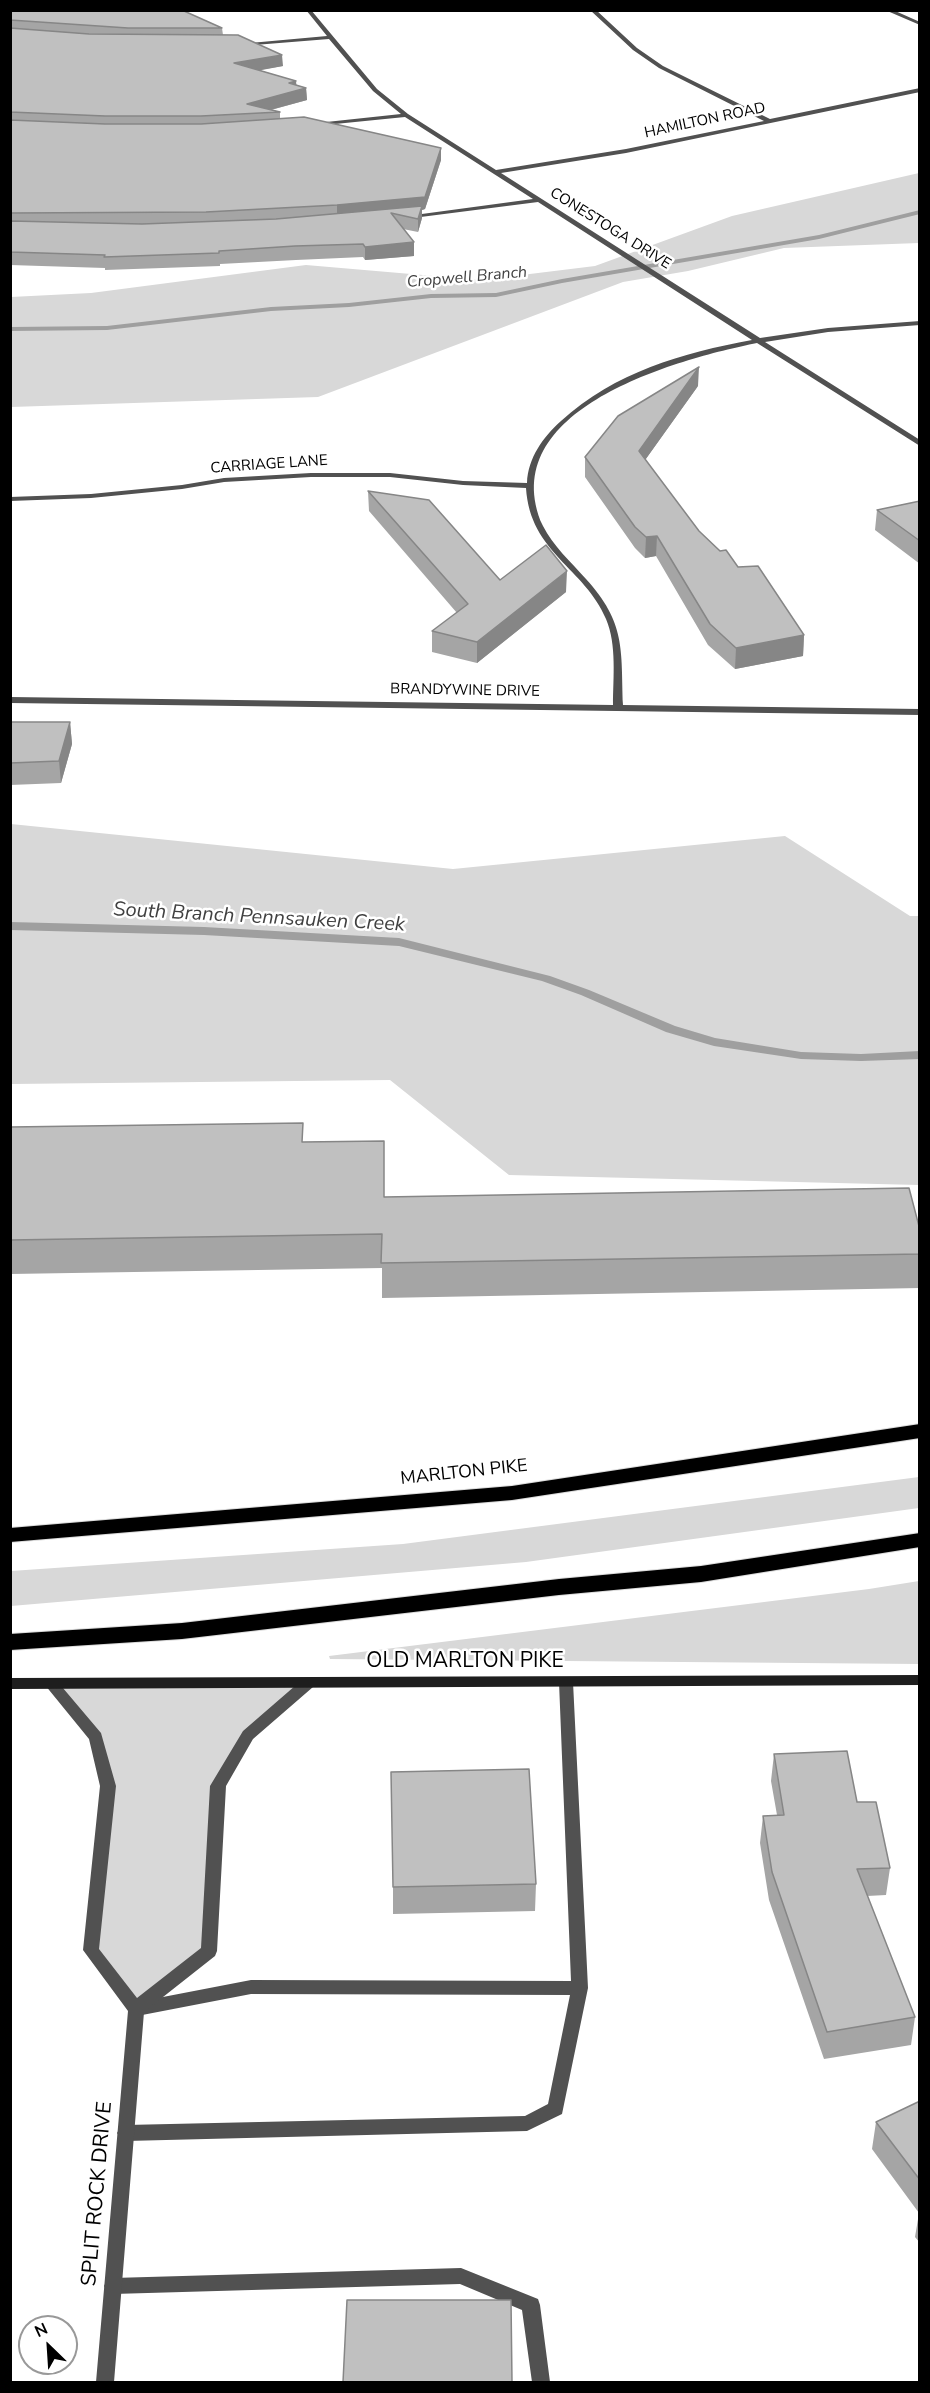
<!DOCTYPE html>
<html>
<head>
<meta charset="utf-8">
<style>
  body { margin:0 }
  #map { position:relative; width:930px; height:2393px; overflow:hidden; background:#fff; font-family:"Nunito Sans",sans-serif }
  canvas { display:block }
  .frame { position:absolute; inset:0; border:12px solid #000; pointer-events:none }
  .north { position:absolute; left:18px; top:2315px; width:60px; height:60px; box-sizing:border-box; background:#fff; border:2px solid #999; border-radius:50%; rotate:335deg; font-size:16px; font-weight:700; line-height:24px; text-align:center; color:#000 }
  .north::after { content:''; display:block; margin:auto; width:21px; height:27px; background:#000; clip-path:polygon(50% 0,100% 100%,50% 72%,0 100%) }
</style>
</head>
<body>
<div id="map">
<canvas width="930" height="2393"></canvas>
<div class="frame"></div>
<div class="north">N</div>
</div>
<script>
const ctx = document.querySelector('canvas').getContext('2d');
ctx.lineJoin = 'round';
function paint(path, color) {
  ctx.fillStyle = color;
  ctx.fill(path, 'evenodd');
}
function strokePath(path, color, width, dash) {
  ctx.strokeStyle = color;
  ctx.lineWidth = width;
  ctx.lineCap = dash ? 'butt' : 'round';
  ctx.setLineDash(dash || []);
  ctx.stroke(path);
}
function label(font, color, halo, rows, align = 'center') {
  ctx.font = font + ' "Nunito Sans",sans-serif';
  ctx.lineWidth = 5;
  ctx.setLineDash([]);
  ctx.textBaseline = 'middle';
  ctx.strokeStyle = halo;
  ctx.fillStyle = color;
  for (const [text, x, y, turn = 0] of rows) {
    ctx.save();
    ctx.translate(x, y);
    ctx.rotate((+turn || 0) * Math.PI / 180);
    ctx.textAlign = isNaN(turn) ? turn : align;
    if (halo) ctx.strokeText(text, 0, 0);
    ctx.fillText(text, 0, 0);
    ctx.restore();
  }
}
paint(new Path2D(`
  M919,173V243L784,248L688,271L623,282L318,397L11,407V297L91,293L306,265L481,280L595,266L732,216Z
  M11,824L453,869L785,836L910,916H919V1185L509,1175L390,1080L11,1084Z
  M919,1477V1508L526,1562L11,1606V1571L403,1544Z
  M919,1581V1664L330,1659L329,1656L869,1589Z
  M308,1683L248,1735L218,1786L209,1951L136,2009L91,1950L108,1786L96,1737L52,1685Z`), '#d8d8d8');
paint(new Path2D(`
  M920,210V214L819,239L562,283L496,297L431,298L349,307L271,311L107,330L10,331V327L107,326L271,307L349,303L431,294L496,293L562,279L819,235Z
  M10,922L204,927L399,938L550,976L589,990L675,1026L715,1038L801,1052L861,1054L920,1051V1059L861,1061L801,1059L714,1046L666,1032L581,995L542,981L399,946L204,935L10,930Z`), '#9f9f9f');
const highway = new Path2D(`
  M920,1424V1438L512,1500L10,1542V1528L512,1486Z
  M920,1533V1547L701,1582L559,1595L182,1639L10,1650V1634L182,1623L559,1579L701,1566Z`);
strokePath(highway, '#dbdbdb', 2);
paint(new Path2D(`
  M566,1677L571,1678L573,1682L588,1988L562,2114L527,2131L126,2141L120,2138L117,2133L120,2128L126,2125L525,2116L548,2104L570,1995L251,1994L137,2016L131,2014L129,2009L131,2004L137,2002L251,1980L571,1981L559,1682L561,1678Z
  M461,2268L538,2299L540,2305L550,2382H532L522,2310L460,2284L113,2294L107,2292L104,2286L107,2280L113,2278Z`), '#515151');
paint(new Path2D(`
  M306,10H311L377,89L408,114L496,170L626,149L764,121L659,68L633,50L590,10H596L637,48L663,66L770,119L920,88V92L626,153L501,173L760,338L828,328L920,321V325L828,332L765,342L920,440V446L757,343C678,359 492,409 543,526C553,546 571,562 586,579C626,623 621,649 623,705L920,709V715L10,703V697L613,705C613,678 617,645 606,619C585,568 530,553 526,488L463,485L390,477H311L224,482L182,489L91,498L10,501V497L91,494L182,485L224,478L311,473H390L463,481L527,483C528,458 543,437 561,421C615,372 682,353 752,340L538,202L405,219L404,218L407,216L533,199L405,117L315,126L317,123L401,114L373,91L329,39L242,46L239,44L327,36Z
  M885,10H893L920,22V25Z
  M308,1678L313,1679L315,1683L313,1687L253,1739L226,1786L217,1951L215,1956L144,2012L114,2382H96L128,2011L83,1950L100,1786L89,1739L45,1685L47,1681L52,1679L57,1681L101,1733L116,1786L99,1949L137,1998L201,1948L210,1786L243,1731L303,1679Z`), '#515151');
paint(new Path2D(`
  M920,1675V1685L10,1689V1678Z`), '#1e1e1e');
paint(highway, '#000');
paint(new Path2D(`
  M10,10L222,28L223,35L283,66L259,70L296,81V85L306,88L307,100L271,110L280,112V119L441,148V160L425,209L422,210V218L418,232L403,229L414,242V256L365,260L363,257L296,260L220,264V266L105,270V268L10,265Z
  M698,386L645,460L699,531L738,567L804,635L803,656L735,669L708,645L656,556L645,558L635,548L585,477V457Z
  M368,491L500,580L566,592L477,663L432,652V631L457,613L369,511Z
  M920,501V564L875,530L877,510Z
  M10,722H70L72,744L61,783L10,785Z
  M10,1127L304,1142L384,1197L920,1230V1288L382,1298V1268L10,1274Z
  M774,1754L857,1802L890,1868L886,1895L867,1896L915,2017L911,2045L824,2059L769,1900L760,1843L763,1816L777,1815L771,1781Z
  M536,1884L535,1911L393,1914V1887Z
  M920,2101V2243L915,2237L919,2213L872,2149L876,2122Z`), '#a5a5a5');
paint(new Path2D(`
  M282,55L283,66L235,75L234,63Z
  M296,81L297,91L306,88L307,100L259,113L247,104L289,83Z
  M441,148V160L425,209L422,210V218L418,232V219L421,210L337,218V205Z
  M414,242V256L365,260V247Z
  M699,367L698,386L638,470L639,451Z
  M657,536L656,556L645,558L646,537Z
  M567,571L566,592L477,663V642Z
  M804,635L803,656L735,669L736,648Z
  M70,722L72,744L61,783L59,761Z`), '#868686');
const building = new Path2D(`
  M10,10L184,11L222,28H128L10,20Z
  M10,28L89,34L238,35L282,55L234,63L296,81L289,83L306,88L247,104L280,112L201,116H105L10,112Z
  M304,117L441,148L425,197L337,205L206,212L10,213V120L105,124H201Z
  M422,206L418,219L391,213L414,242L365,247L363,244L295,246L219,251V253L104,257L105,255L10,252V221L142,224L276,219Z
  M699,367L639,451L699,531L720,551L726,550L738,567L758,566L804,635L736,648L710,624L657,536L646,537L635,527L585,457L618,416Z
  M368,491L429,500L500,580L546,545L567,571L477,642L432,631L468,604Z
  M920,501V541L877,510Z
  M10,722H70L59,761L10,763Z
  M303,1123L302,1142L384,1141V1197L909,1188L920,1230V1254L381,1263L382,1234L10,1240V1127Z
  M847,1751L857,1802H876L890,1868L857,1869L915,2017L827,2032L772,1872L763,1816L784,1815L774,1754Z
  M529,1769L536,1884L393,1887L391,1772Z
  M920,2101V2180L876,2122Z
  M347,2300H511L512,2382H343Z`);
paint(building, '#c0c0c0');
strokePath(building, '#868686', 1.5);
label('15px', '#000', '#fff', [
  ["HAMILTON ROAD",705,121,-12],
  ["CONESTOGA DRIVE",610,229,32],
  ["CARRIAGE LANE",269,465,-4],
  ["BRANDYWINE DRIVE",465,691,1]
]);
label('italic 16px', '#404040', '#fff', [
  ["Cropwell Branch",467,278,-5]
]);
label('18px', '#000', '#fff', [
  ["MARLTON PIKE",464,1473,-6]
]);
label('italic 20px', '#404040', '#fff', [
  ["South Branch Pennsauken Creek",259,918,3]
]);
label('21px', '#000', '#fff', [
  ["OLD MARLTON PIKE",465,1662],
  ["SPLIT ROCK DRIVE",98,2194,-85]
]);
</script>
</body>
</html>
